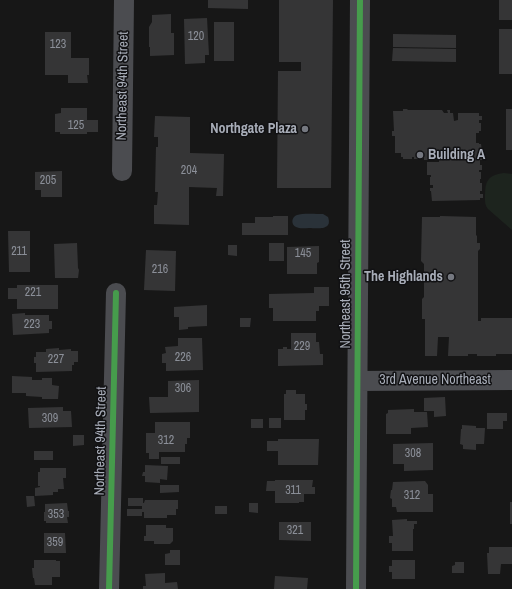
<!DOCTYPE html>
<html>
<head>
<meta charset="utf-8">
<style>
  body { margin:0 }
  canvas { display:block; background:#171717 }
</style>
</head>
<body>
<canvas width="512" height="589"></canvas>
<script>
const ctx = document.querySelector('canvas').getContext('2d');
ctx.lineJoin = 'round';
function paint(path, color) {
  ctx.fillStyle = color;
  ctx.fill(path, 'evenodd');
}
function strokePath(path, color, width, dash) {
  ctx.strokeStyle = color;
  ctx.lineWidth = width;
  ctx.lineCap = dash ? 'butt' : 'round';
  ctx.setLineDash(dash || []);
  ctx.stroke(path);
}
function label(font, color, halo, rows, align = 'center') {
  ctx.font = font + ' "Archivo Narrow",sans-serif';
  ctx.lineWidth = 3;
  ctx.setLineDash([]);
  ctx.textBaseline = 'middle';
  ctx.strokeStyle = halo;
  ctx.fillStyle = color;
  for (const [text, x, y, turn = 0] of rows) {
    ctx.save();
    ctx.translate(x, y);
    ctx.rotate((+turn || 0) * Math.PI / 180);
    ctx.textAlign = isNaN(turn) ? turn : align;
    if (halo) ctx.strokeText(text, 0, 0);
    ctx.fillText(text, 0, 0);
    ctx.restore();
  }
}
paint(new Path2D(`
  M504,173L512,174V230L488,209C485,205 485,202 485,197C485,182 487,175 504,173Z`), '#1d241e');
paint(new Path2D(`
  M323,214L328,217C333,231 317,228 309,228C305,228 300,229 296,227C291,225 291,217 297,215C302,213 317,214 323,214Z`), '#2a3239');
paint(new Path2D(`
  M208,0H248V9L208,8Z
  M279,0H333L331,188H277L278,71H301V62H279Z
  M499,0H512V20H499Z
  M171,14V33H174V55L150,56V47H149V27L152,22V15Z
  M207,18L209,55H205V63L185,64L184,19Z
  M214,22H234V61H214Z
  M499,29H512V74H499Z
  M45,32H71V58H89V75H87L88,83H68V75H45Z
  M393,34L456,35V48L393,47Z
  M393,48L456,49V62L392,61Z
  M61,108H87V120H98V132H87V134H60V132H55V114L61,113Z
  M403,109H407L408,110H442L444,113H448L447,110H450V113H453L454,121L458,120V113H479V116H482V120H479V123H481V131H479V133H476V143H479V144H481L482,152H480V156H482V160H480V165H482V170H479V172H481V179H480V183H482V191H480V194H483V198H480V200L432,201L431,191H430V188H433V185H430V177H431V175H427V162H439V159H445V154H440V156H439V158H431V157H429V160H424V157H419V159H414V157H412V159H403V157H401V153H395V136H392V131H394L393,111H403Z
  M506,109H512V150H506Z
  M155,116L190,117V153L224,154L223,196H216L217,188L189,187V225L154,224V205H157L158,192H155L156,147H158V137H154Z
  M62,171V197H41V190H35V172Z
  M273,216H288V235H242V223H255V217H273Z
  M440,216L476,217V235L477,236V243H480V249L478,251V321H481V318H512V354H496V356H477V354H468V356H448L449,337H438L437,356H425V319H422V299L424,297V264L421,261L422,217H440Z
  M8,231H30V272H9Z
  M77,243L78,268L79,270L78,278H55L54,244Z
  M269,243H284V261H269Z
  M228,245H237V256L228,255Z
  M319,246V262L317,263V274H287V247Z
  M146,250L176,251L175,291L144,290Z
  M17,285H58V309H17V299H8V288H17Z
  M314,287H329V306H319V311H316V321H273V308H269V294L314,293Z
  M207,305V326L188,327V329L179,330V317H174V307Z
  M25,313V315H49V321H52V329H49V333L13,335L12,314Z
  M240,318H251L250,327H240Z
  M291,333H316V342H319L320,354H323V365L278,366V349H283V347H287V349H291Z
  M178,338H202L203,370L166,371V363H162V354L166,353L165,347L178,346Z
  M59,348V350L71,349V351H78V362H74V365H72V371L36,372V363H34V357H36V352H46V349Z
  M12,376L32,377V380H42V378H52V385L59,386L58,399H42V397L26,396V393H12Z
  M199,380V412L150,413L149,397H168V381Z
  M286,390H296V394H305V404H307V410H305V420H284V394H286Z
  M445,397L446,416L434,417V411H424V398Z
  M63,407V411H71L72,427L29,428L28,408Z
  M414,409V412H427L428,427L411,428V434H386V414L388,413V410Z
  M487,413H507V421H503V429H487Z
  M269,418H281V428H269Z
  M251,419H263V428H251Z
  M155,422H190V438H187V444H185V452H159V459H149V453H146V433H155Z
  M462,425L476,426V428H485L484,444H476V450L463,449V445L460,444L461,429H462Z
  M73,435H84V445L73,446Z
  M278,439H319L318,465H278V451H267V441H278Z
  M433,443V470L404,471V464H393V444Z
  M34,451H53V460H34Z
  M161,457H180V464H161Z
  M145,465L168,466L167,480L160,479V483L145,482V476H142L143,472H145Z
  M40,468H66V478H63L64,489H58V492H53V495L35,496V488L40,487V486H38V472H40Z
  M275,480H313L312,487H315V494H304V502H299V503H275V491H266L267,481H275Z
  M425,481L428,485V494H433V512H397L396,507H392V499L390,498L391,490H392L393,482Z
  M160,485H179V492L160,493Z
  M26,496H34L35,506L27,507Z
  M128,498H143V503H144L145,500H178V509H176V515H167V518H144V512H142V516H127V509H142V506H128Z
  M510,502H512V524H510Z
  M67,503L68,511H69V517H67L68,523H46V521H44V512H45V504Z
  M249,503H258V513L249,512Z
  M215,506H227V514H215Z
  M407,519V521H417V524H414V529H413V551H392V543H389V536H393L392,520Z
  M279,522H311V541L279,540Z
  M146,525H166V528H173V541L170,544H154V541H144V536H146Z
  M44,533H65L66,553H44Z
  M489,547H512V564H501L500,574H488L487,553H489Z
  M170,550H180V565H165V554L170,553Z
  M34,560H56V561H60V577H52V585H35L34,578H33L32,568H34Z
  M392,560H415V579H392V572H389V566H392Z
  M455,562H464V573H452V566L455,565Z
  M165,573V583L177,582L178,589H143V586H146L145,574Z
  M275,576L308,578L307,589H274Z`), '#353536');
strokePath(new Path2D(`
  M122,171L124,0
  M358,381L512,380
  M109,589L116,293
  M356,589L360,0`), '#4b4c50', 20);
strokePath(new Path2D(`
  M109,589L116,293
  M356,589L360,0`), '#469c4c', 6);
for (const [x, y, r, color] of [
  [305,129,4,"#757880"],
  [420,155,4,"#757880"],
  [451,277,4,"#757880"]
]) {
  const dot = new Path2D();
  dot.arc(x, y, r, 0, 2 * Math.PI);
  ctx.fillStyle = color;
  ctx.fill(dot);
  strokePath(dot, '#111113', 1.5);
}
label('12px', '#8b8f98', null, [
  ["120",196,37],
  ["123",58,45],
  ["125",76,126],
  ["204",189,171],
  ["205",48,181],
  ["211",19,252],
  ["145",303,254],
  ["216",160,270],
  ["221",33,293],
  ["223",32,325],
  ["229",302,347],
  ["226",183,358],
  ["227",56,360],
  ["306",183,389],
  ["309",50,419],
  ["312",166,441],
  ["308",413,454],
  ["311",293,491],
  ["312",412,496],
  ["353",56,515],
  ["321",295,531],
  ["359",55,543]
]);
label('14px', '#a8adb8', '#111113', [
  ["Northeast 94th Street",123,86,-89],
  ["Northeast 95th Street",346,294,-90],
  ["3rd Avenue Northeast",435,380],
  ["Northeast 94th Street",101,441,-89]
]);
label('bold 14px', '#a8adb8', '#111113', [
  ["Northgate Plaza",297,129],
  ["Building A",428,155,"left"],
  ["The Highlands",443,277]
], 'right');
</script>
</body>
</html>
